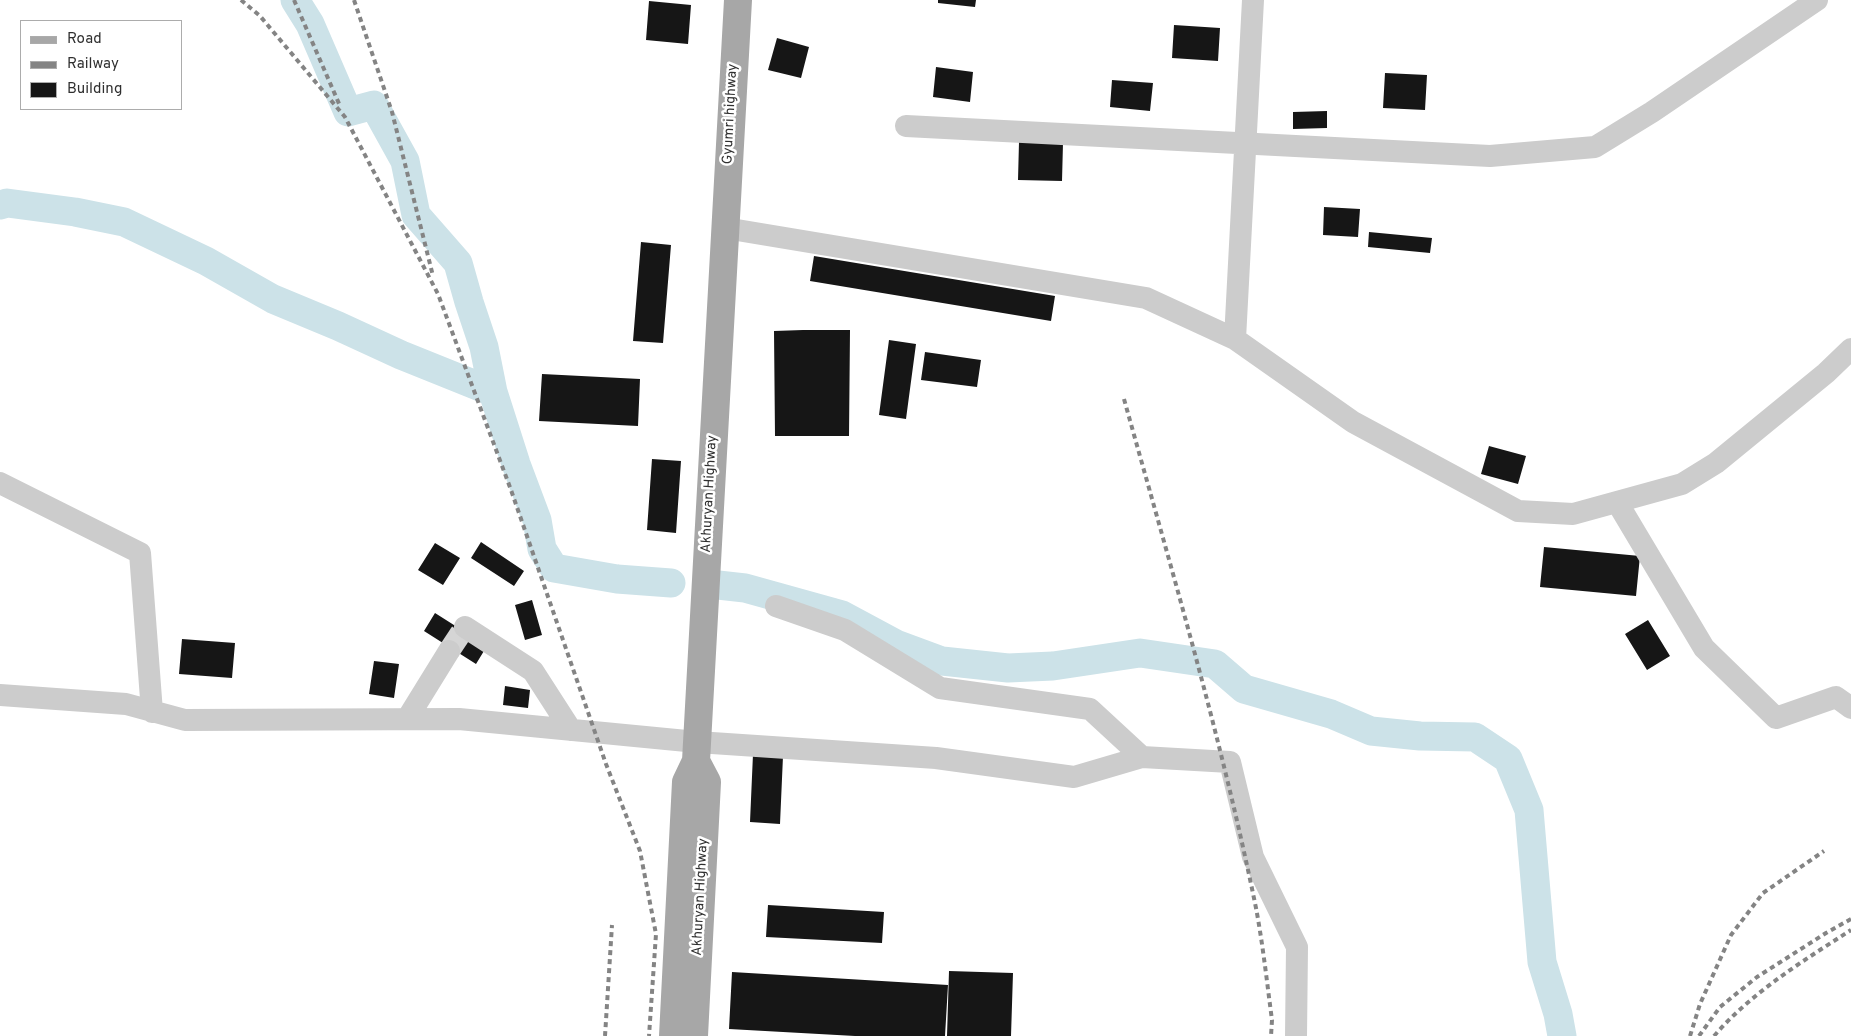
<!DOCTYPE html>
<html>
<head>
<meta charset="utf-8">
<style>
  body { margin:0 }
  #map { position:relative; width:1851px; height:1036px; overflow:hidden; background:#fff; font-family:Overpass,sans-serif }
  canvas { display:block }
  .legend { position:absolute; left:20px; top:20px; width:162px; height:90px; box-sizing:border-box; background:#fff; border:1px solid #acacac; margin:0; padding:6px 9px; list-style:none; font-size:15px; color:#2f2f2f }
  .legend li { display:flex; align-items:center; gap:10px; height:25px }
  .legend b { width:25px; border:1px solid #acacac }
</style>
</head>
<body>
<div id="map">
<canvas width="1851" height="1036"></canvas>
<ul class="legend">
<li><b style="height:6px;background:#a7a7a7"></b>Road</li>
<li><b style="height:6px;background:#848484"></b>Railway</li>
<li><b style="height:14px;background:#161616"></b>Building</li>
</ul>
</div>
<script>
const ctx = document.querySelector('canvas').getContext('2d');
ctx.lineJoin = 'round';
function strokePath(path, color, width, dash) {
  ctx.strokeStyle = color;
  ctx.lineWidth = width;
  ctx.lineCap = dash ? 'butt' : 'round';
  ctx.setLineDash(dash || []);
  ctx.stroke(path);
}
function paint(path, color) {
  ctx.fillStyle = color;
  ctx.fill(path, 'evenodd');
}
function label(font, color, halo, rows, align = 'center') {
  ctx.font = font + ' Overpass,sans-serif';
  ctx.lineWidth = 5;
  ctx.setLineDash([]);
  ctx.textBaseline = 'middle';
  ctx.strokeStyle = halo;
  ctx.fillStyle = color;
  for (const [text, x, y, turn = 0] of rows) {
    ctx.save();
    ctx.translate(x, y);
    ctx.rotate((+turn || 0) * Math.PI / 180);
    ctx.textAlign = isNaN(turn) ? turn : align;
    if (halo) ctx.strokeText(text, 0, 0);
    ctx.fillText(text, 0, 0);
    ctx.restore();
  }
}
strokePath(new Path2D(`
  M295,0L310,24L348,112L374,105L405,161L416,215L458,263L469,302L484,347L493,392L516,464L537,520L542,549L554,568L617,579L671,583
  M0,205L7,203L75,212L124,222L206,261L273,299L338,326L401,355L493,392
  M718,585L745,588L842,615L896,644L942,661L1008,668L1053,666L1140,653L1215,664L1244,689L1331,714L1371,731L1420,736L1475,737L1508,759L1529,810L1542,962L1558,1014L1562,1036`), '#cce2e8', 29);
paint(new Path2D(`
  M938,0H976L975,7L938,3Z
  M649,1L691,5L688,44L646,40Z
  M1174,25L1220,28L1218,61L1172,58Z
  M777,38L809,47L801,78L768,70Z
  M936,67L973,72L970,102L933,97Z
  M1385,73L1427,75L1425,110L1383,108Z
  M1112,80L1153,83L1150,111L1110,107Z
  M1327,111V128L1293,129V112Z
  M1019,142L1063,143L1062,181L1018,180Z
  M1324,207L1360,209L1358,237L1323,235Z
  M1369,232L1432,238L1430,253L1368,247Z
  M641,242L671,245L663,343L633,341Z
  M814,256L1055,296L1051,321L810,281Z
  M803,330H850L849,436H775L774,331Z
  M889,340L916,344L906,419L879,415Z
  M925,352L981,360L977,387L921,380Z
  M542,374L640,379L638,426L539,421Z
  M1489,446L1526,456L1518,484L1481,474Z
  M652,459L681,461L676,533L647,530Z
  M481,542L524,571L514,586L471,558Z
  M435,543L460,558L443,585L418,570Z
  M1544,547L1640,556L1636,596L1540,587Z
  M532,600L542,635L525,640L515,605Z
  M435,613L487,646L476,664L424,631Z
  M1648,620L1670,656L1647,670L1625,634Z
  M182,639L235,643L232,678L179,674Z
  M374,661L399,664L394,698L369,694Z
  M505,686L530,690L528,708L503,705Z
  M753,754L783,756L780,824L750,822Z
  M768,905L884,912L882,943L766,937Z
  M949,971L1013,973L1011,1036H947Z
  M732,972L948,985L945,1036H855L729,1029Z`), '#161616');
strokePath(new Path2D(`
  M449,651L465,627`), '#d5d5d5', 22, [22, 11]);
strokePath(new Path2D(`
  M906,126L1490,156L1595,147L1652,112L1817,0
  M725,228L1146,298L1235,339L1353,422L1518,511L1573,514L1682,484L1716,463L1826,373L1851,349
  M1235,339L1253,0
  M0,483L140,553L152,712
  M1617,502L1704,648L1776,718L1836,697L1851,708
  M776,606L845,630L940,688L1090,709L1142,757
  M465,627L533,671L571,730
  M0,695L126,704L185,720L459,719L697,742L936,758L1074,777L1142,757L1230,762L1253,857L1297,947L1296,1036
  M407,719L449,651`), '#ccc', 22);
strokePath(new Path2D(`
  M673,1036L686,782L696,761L738,0
  M694,1036L707,782L696,761`), '#a7a7a7', 28);
strokePath(new Path2D(`
  M241,0L260,16L345,117L438,294L511,490L606,764L640,851L656,934L649,1036
  M294,0L340,106
  M354,0L392,112L433,276
  M1124,399C1171,568 1221,736 1256,908C1263,945 1267,983 1272,1020L1271,1036
  M605,1036L612,925
  M1690,1036L1700,1004L1731,935L1763,893L1824,851
  M1699,1036L1720,1007L1757,977L1826,933L1851,919
  M1714,1036C1752,992 1803,961 1851,930`), '#848484', 4, [5, 4]);
label('14px', '#2f2f2f', '#fff', [
  ["Gyumri highway",731,114,-87],
  ["Akhuryan Highway",710,494,-87],
  ["Akhuryan Highway",701,897,-87]
]);
</script>
</body>
</html>
